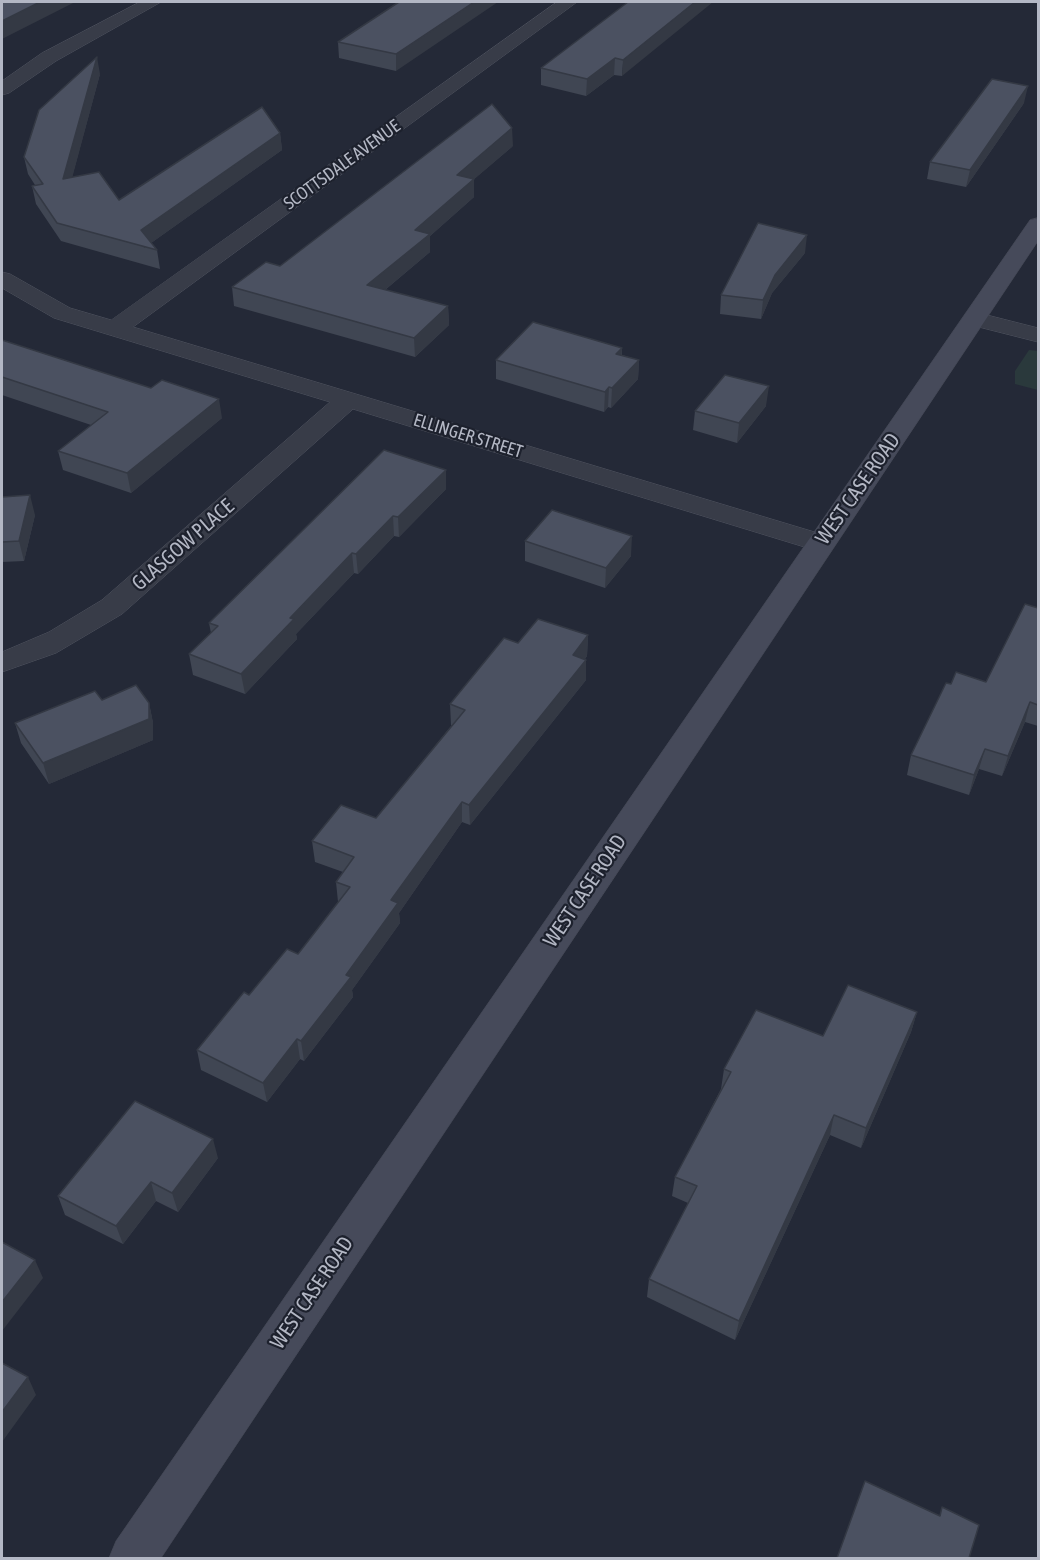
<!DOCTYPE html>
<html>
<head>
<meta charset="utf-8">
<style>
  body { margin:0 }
  #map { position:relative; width:1040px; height:1560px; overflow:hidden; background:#242937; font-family:"Asap Condensed",sans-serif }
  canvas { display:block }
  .frame { position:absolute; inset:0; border:3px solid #b3b7c4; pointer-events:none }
</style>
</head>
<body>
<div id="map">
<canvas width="1040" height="1560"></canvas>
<div class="frame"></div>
</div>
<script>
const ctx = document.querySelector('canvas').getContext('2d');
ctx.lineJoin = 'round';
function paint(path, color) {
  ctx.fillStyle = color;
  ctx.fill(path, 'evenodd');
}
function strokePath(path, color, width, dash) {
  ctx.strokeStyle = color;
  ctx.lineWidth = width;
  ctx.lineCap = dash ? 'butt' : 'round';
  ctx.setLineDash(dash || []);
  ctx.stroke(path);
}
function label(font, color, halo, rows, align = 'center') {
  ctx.font = font + ' "Asap Condensed",sans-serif';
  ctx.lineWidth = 4.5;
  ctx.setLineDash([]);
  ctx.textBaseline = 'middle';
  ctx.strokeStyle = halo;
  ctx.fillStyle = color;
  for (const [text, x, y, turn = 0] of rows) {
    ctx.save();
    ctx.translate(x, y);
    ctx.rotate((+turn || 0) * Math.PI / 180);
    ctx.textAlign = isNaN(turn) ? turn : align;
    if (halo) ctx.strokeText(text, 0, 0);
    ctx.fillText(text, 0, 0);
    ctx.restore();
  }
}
paint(new Path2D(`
  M1029,350L1038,351V390L1015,384V371Z`), '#2a393c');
const minor = new Path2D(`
  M140,2H161L56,61L9,93L2,95V81L42,53Z
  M557,2H577L133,327L831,537L835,543L831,549L821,552L811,549L353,409L122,614L56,653L2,672V652L49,632L102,600L330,402L54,318L2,288V272L10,274L70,308L111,320Z
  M975,312L1038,328V342L967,324L963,319L967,314Z`);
const secondary = new Path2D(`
  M1038,218V241L161,1558H109L116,1541L1030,220Z`);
strokePath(minor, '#505460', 1);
strokePath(secondary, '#414551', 1);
paint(minor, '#383c48');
paint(secondary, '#464a5a');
paint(new Path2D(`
  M399,2L396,71L339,58L338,42Z
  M628,2L622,76L614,75L586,96L541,85V68Z
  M100,74L72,177L119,200L280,133L282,150L151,243L157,250L160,269L61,241L36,204L32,186L35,185L28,174L24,157Z
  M1024,103L966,187L927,179L930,162Z
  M513,146L474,179V197L430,236V252L385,290L448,306L449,325L415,357L234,306L232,287L280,266Z
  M805,253L772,293L761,319L720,314L721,295Z
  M2,340L222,418L131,493L63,470L58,451L91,425L2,395Z
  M622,348V355L639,360L638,379L611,408L608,407L604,412L496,379V360Z
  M766,406L737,443L693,430L695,411Z
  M446,470V489L399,537L394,536L358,574L354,573L296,634L297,639L245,694L193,675L189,654L211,633L209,623Z
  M2,497L35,515L24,561L2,562Z
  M525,541L631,556L605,588L525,561Z
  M1038,608V726L1025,722L1002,776L979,769L969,795L907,775L911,755L951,684L986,682Z
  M588,635L587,656L585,659L586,660V680L470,825L462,822L399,913L400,923L352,990L353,997L304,1061L300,1059L267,1102L201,1070L197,1050L249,995L298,954L338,902L336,882L343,872L315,862L312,841L376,818L452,725H451L450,704L518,643Z
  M102,700L149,703L153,723V740L49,784L21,743L15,723Z
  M917,1012L911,1032L861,1148L830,1135L735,1340L647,1297L649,1279L688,1203L672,1196L675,1177L721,1089L724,1069L823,1036Z
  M218,1158L178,1212L156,1201L123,1244L65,1215L58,1196Z`), '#404653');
paint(new Path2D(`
  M40,2H75L2,39V21Z
  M474,2H498L396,71V54Z
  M695,2H713L622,76L623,60Z
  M97,57L100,74L67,197L63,179Z
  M615,58L614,75L586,96L587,79Z
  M1028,86L1024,103L966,187L970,170Z
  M512,128L513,146L458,193L457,175Z
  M280,133L282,150L144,248L141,230Z
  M474,179V197L430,236V252L368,304L367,285L415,230Z
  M807,235L805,253L772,293L761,319L763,300L775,275Z
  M448,306L449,325L415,357L414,338Z
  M622,348L621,367L616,354Z
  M639,360L638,379L611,408L612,388Z
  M769,386L766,406L737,443L739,423Z
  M609,387L608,407L604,412L605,392Z
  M219,399L222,418L131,493L127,473Z
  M446,470V489L399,537L398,517Z
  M30,495L35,515L24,561L19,541Z
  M393,516L394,536L358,574L356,554Z
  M632,536L631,556L605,588L606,568Z
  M352,553L354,573L296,634L297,639L245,694L241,674L290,618Z
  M588,635L587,656L572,676L573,655Z
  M586,660V680L470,825L469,805Z
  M1030,702L1025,722L1002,776L1008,756Z
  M149,703L153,723V740L49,784L43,763Z
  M985,749L979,769L969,795L974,775Z
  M462,802V822L399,913L400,923L352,990L353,997L304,1061L301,1041L346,975L391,900Z
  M917,1012L911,1032L861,1148L866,1128Z
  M297,1039L300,1059L267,1102L263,1083Z
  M834,1115L830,1135L735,1340L739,1321Z
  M213,1139L218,1158L178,1212L172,1193Z
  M151,1182L156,1201L123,1244L116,1226Z
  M35,1260L43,1278L2,1331V1302Z
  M28,1377L36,1395L2,1442V1412Z`), '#343944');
const building = new Path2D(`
  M2,2H40L2,21Z
  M399,2H474L396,54L338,42Z
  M628,2H695L623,60L615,58L587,79L541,68Z
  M97,57L63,179L99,172L119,200L262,107L280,133L141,230L157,250L57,223L32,186L43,184L24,157L39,110Z
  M992,79L1028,86L970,170L930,162Z
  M492,104L512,128L457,175L474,179L415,230L430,234L367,285L448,306L414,338L232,287L266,262L280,266Z
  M758,223L807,235L775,275L763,300L721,295Z
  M533,322L622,348L616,354L639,360L612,388L609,387L605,392L496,360Z
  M2,340L151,388L162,380L219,399L127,473L58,451L108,412L2,377Z
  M725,375L769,386L739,423L695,411Z
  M384,450L446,470L398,517L393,516L356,554L352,553L290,618L294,619L241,674L189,654L218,626L209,623Z
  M30,495L19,541L2,542V497Z
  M552,510L632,536L606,568L525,541Z
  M1025,604L1038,608V705L1030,702L1008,756L985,749L974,775L911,755L946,683L951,684L956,672L986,682Z
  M538,619L588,635L573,655L586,660L469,805L462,802L391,900L398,903L346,975L351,977L301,1041L297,1039L263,1083L197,1050L244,992L249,995L287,949L298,954L350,887L336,882L354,857L312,841L341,805L376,818L465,710L450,704L504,638L518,643Z
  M136,685L149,703V719L43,763L15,723L95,691L102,700Z
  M848,985L917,1012L866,1128L834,1115L739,1321L649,1279L697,1186L675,1177L731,1072L724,1069L756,1010L823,1036Z
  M135,1101L213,1139L172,1193L151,1182L116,1226L58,1196Z
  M2,1242L35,1260L2,1302Z
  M2,1363L28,1377L2,1412Z
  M865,1481L940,1516L942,1507L979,1525L969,1558H837Z`);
paint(building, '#4b5161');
strokePath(building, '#343944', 1.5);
label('18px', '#b3b7c4', '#1d212d', [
  ["SCOTTSDALE AVENUE",342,165,-36],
  ["ELLINGER STREET",468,436,17]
]);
label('21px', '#b3b7c4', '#1d212d', [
  ["WEST CASE ROAD",858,489,-55],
  ["GLASGOW PLACE",183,545,-41],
  ["WEST CASE ROAD",585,891,-56],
  ["WEST CASE ROAD",312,1293,-56]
]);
</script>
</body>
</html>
